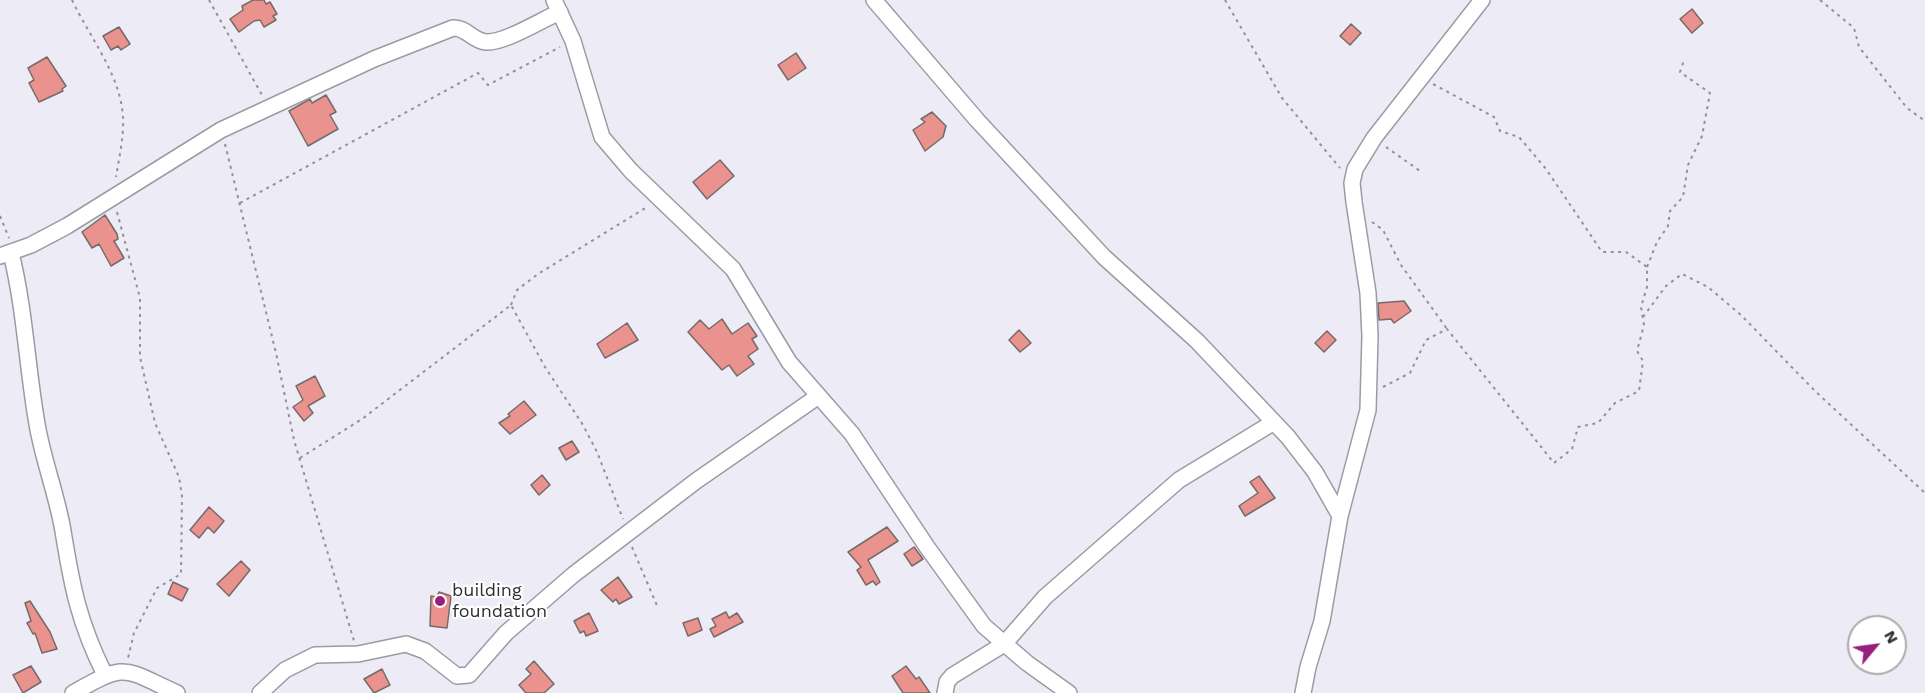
<!DOCTYPE html>
<html>
<head>
<meta charset="utf-8">
<style>
  body { margin:0 }
  #map { position:relative; width:1925px; height:693px; overflow:hidden; background:#ecebf6; font-family:"Work Sans",sans-serif }
  canvas { display:block }
  .north { position:absolute; left:1847px; top:615px; width:60px; height:60px; box-sizing:border-box; background:#fff; border:2px solid #ababad; border-radius:50%; rotate:61deg; font-size:16px; font-weight:700; line-height:24px; text-align:center; color:#2e2e32 }
  .north::after { content:''; display:block; margin:auto; width:21px; height:27px; background:#96207c; clip-path:polygon(50% 0,100% 100%,50% 72%,0 100%) }
</style>
</head>
<body>
<div id="map">
<canvas width="1925" height="693"></canvas>
<div class="north">N</div>
</div>
<script>
const ctx = document.querySelector('canvas').getContext('2d');
ctx.lineJoin = 'round';
function paint(path, color) {
  ctx.fillStyle = color;
  ctx.fill(path, 'evenodd');
}
function strokePath(path, color, width, dash) {
  ctx.strokeStyle = color;
  ctx.lineWidth = width;
  ctx.lineCap = dash ? 'butt' : 'round';
  ctx.setLineDash(dash || []);
  ctx.stroke(path);
}
function label(font, color, halo, rows, align = 'center') {
  ctx.font = font + ' "Work Sans",sans-serif';
  ctx.lineWidth = 4.5;
  ctx.setLineDash([]);
  ctx.textBaseline = 'middle';
  ctx.strokeStyle = halo;
  ctx.fillStyle = color;
  for (const [text, x, y, turn = 0] of rows) {
    ctx.save();
    ctx.translate(x, y);
    ctx.rotate((+turn || 0) * Math.PI / 180);
    ctx.textAlign = isNaN(turn) ? turn : align;
    if (halo) ctx.strokeText(text, 0, 0);
    ctx.fillText(text, 0, 0);
    ctx.restore();
  }
}
const building = new Path2D(`
  M253,0H264L266,4L270,2L277,14L273,16L276,20L264,27L260,20L254,21L239,32L230,19L243,10L242,6Z
  M1692,9L1703,23L1692,33L1680,19Z
  M1351,24L1361,33L1350,45L1340,36Z
  M119,27L130,44L121,50L118,46L111,50L103,36Z
  M796,53L806,68L788,80L778,65Z
  M47,57L66,86L62,89L63,91L39,102L29,83L34,80L28,68Z
  M326,95L336,112L330,115L338,129L308,146L289,111L310,99L312,103Z
  M932,112L946,126L943,137L925,151L913,130L925,122L921,119Z
  M720,160L734,176L707,199L693,182Z
  M105,215L117,234L118,239L114,241L124,258L111,266L99,244L92,248L82,232Z
  M1404,301L1411,311L1394,323L1391,319L1379,320L1378,303Z
  M722,319L732,334L748,323L757,336L752,339L758,349L748,356L754,364L737,376L729,365L722,370L688,332L700,320L709,329Z
  M627,323L638,340L605,358L597,344Z
  M1019,330L1031,343L1020,352L1009,340Z
  M1327,331L1336,340L1324,352L1315,343Z
  M315,376L325,396L308,406L313,413L304,421L293,407L303,400L296,386Z
  M524,401L536,415L510,434L499,423L510,416L508,414Z
  M572,441L579,452L566,460L559,448Z
  M542,475L550,485L539,495L531,485Z
  M1259,476L1275,498L1245,516L1239,506L1258,493L1250,482Z
  M209,507L224,521L214,533L208,527L199,538L190,530Z
  M887,527L898,541L868,560L880,582L876,585L873,581L866,585L857,570L861,567L848,552Z
  M914,547L923,559L912,566L904,554Z
  M241,561L250,570L229,596L217,584Z
  M618,577L632,597L619,604L616,599L613,602L601,590Z
  M173,582L188,589L182,601L168,594Z
  M439,592L451,596L447,628L430,626L431,596L437,597Z
  M30,601L50,632L57,649L42,653L35,633L33,634L27,623L31,621L25,603Z
  M726,612L729,618L737,613L743,622L714,637L710,629L716,626L712,619Z
  M589,613L598,631L586,636L584,631L580,633L574,621Z
  M698,618L702,630L688,636L683,623Z
  M534,661L554,684L544,693H526L519,685L531,674L526,669Z
  M31,666L41,682L23,693L13,675Z
  M906,666L916,679L919,677L930,693H903L892,676Z
  M382,669L390,685L374,693L364,679Z`);
paint(building, '#ea928e');
strokePath(building, '#766a69', 1.5);
const minor = new Path2D(`
  M554,0L573,41L602,137L631,171L733,269L789,362L852,434L927,547L984,626L1027,663L1069,693
  M874,0L977,120L1104,257L1197,341L1288,437L1315,472L1340,516
  M11,253C25,310 27,367 37,424C43,460 57,495 63,531C72,587 79,623 105,675
  M0,256L31,245L67,226L221,130L374,59L453,28C466,27 473,41 486,42C505,43 541,20 560,12
  M73,693C128,662 122,668 177,693
  M260,693L285,670L315,655L358,654L406,644L425,651L457,676L469,675L506,633L573,575L696,481L817,397
  M945,693L947,682L952,676L1004,644L1045,597L1179,480L1274,422
  M1303,693L1308,667L1322,621L1340,516L1368,410L1370,336L1368,293L1354,202L1352,183L1355,169L1374,138L1482,0`);
strokePath(minor, '#9c9ba5', 18);
strokePath(new Path2D(`
  M72,0C90,38 121,75 123,118C124,137 119,158 116,177
  M209,0L262,95
  M1225,0L1282,98L1340,168
  M1820,0L1854,28L1859,47L1907,108L1925,121
  M225,144L276,353L294,440L354,641
  M1386,147L1420,171
  M240,203L478,73L488,85L560,47
  M117,212L140,298V357L155,423L179,477L182,496L181,574L157,588L134,633L128,658
  M0,216L9,238
  M1372,222L1383,230L1401,265L1447,329
  M1647,267L1657,242L1668,226L1670,211L1683,197L1688,165L1702,136L1710,93L1680,72L1684,60
  M511,305L517,290L538,274L647,207
  M1643,317L1666,286L1682,274L1708,287L1741,315L1815,391L1925,493
  M1383,387L1410,373L1426,340L1447,329L1554,463L1572,449L1578,427L1598,423L1615,403L1639,391L1643,361L1637,351L1644,325L1641,307L1647,287V267L1626,252H1602L1546,169L1519,137L1500,131L1494,117L1433,84
  M300,458L362,419L511,305L545,367L583,425L597,452L623,519
  M632,547L658,608`), '#919198', 2, [3, 4.5]);
strokePath(minor, '#fff', 15);
for (const [x, y, r, color] of [
  [440,601,6,"#96207c"]
]) {
  const dot = new Path2D();
  dot.arc(x, y, r, 0, 2 * Math.PI);
  ctx.fillStyle = color;
  ctx.fill(dot);
  strokePath(dot, '#fff', 2);
}
label('18px', '#2e2e32', '#fff', [
  ["building",452,591],
  ["foundation",452,612]
], 'left');
</script>
</body>
</html>
